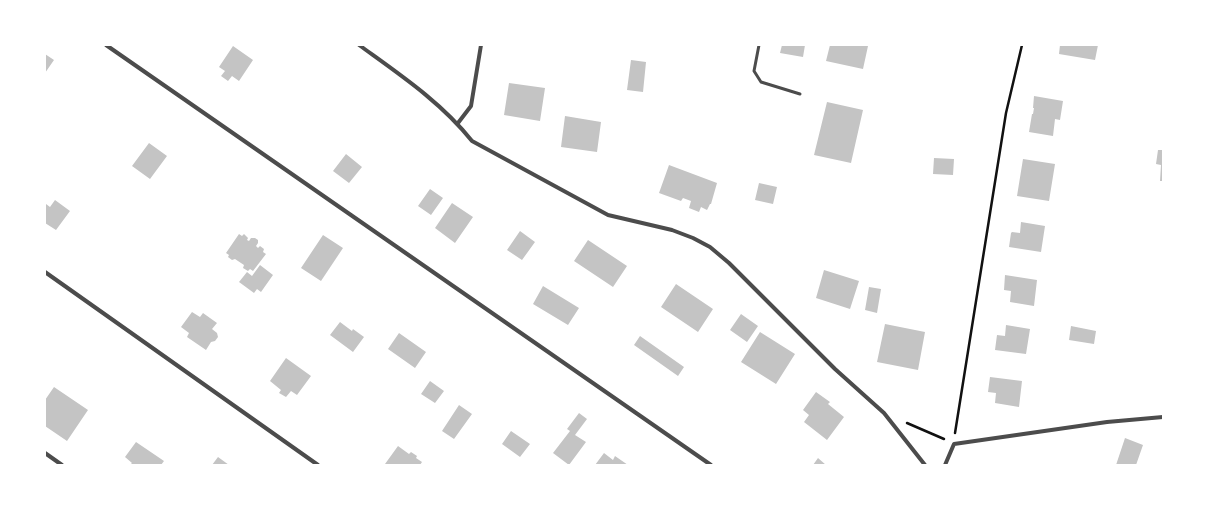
<!DOCTYPE html>
<html>
<head>
<meta charset="utf-8">
<style>
  body { margin:0 }
  #map { position:relative; width:1208px; height:510px; overflow:hidden; background:#fff; font-family:Raleway,sans-serif }
  canvas { display:block }
  .frame { position:absolute; inset:0; border:46px solid #fff; pointer-events:none }
</style>
</head>
<body>
<div id="map">
<canvas width="1208" height="510"></canvas>
<div class="frame"></div>
</div>
<script>
const ctx = document.querySelector('canvas').getContext('2d');
ctx.lineJoin = 'round';
function paint(path, color) {
  ctx.fillStyle = color;
  ctx.fill(path, 'evenodd');
}
function strokePath(path, color, width, dash) {
  ctx.strokeStyle = color;
  ctx.lineWidth = width;
  ctx.lineCap = dash ? 'butt' : 'round';
  ctx.setLineDash(dash || []);
  ctx.stroke(path);
}
paint(new Path2D(`
  M782,45H805L803,57L780,53Z
  M830,45L868,46L863,69L826,61Z
  M1060,45H1098L1095,60L1059,54Z
  M233,46L253,60L239,81L232,76L228,81L221,76L225,71L219,67Z
  M45,54L54,60L45,73Z
  M631,60L646,62L643,92L627,90Z
  M509,83L545,88L540,121L504,115Z
  M1034,96L1063,101L1060,120L1055,119L1053,136L1029,132L1032,114H1033L1034,108H1033Z
  M827,102L863,110L851,163L814,155Z
  M565,116L601,122L597,152L561,147Z
  M149,143L167,156L150,179L132,166Z
  M1158,150H1163V181H1160L1161,165L1156,164Z
  M346,154L362,167L349,183L333,171Z
  M934,158L954,159L953,175L933,174Z
  M1023,159L1055,164L1049,201L1017,196Z
  M669,165L717,183L711,204H710L707,210L701,207L699,212L689,208L691,201L683,198L681,201L659,193Z
  M759,183L777,187L773,204L755,200Z
  M430,189L443,198L431,215L418,206Z
  M55,200L70,211L56,230L45,223V205L46,204L50,207Z
  M452,203L473,217L455,243L435,228Z
  M1021,222L1045,226L1041,252L1009,247L1011,233L1012,232L1020,233Z
  M520,231L535,242L522,260L507,250Z
  M239,234L242,236L244,234L248,238L247,240L249,241L251,238H255L258,240V243L256,246L258,248L260,246L264,249L263,252L266,254L253,271L250,269L248,271L243,268L244,265L235,259L232,260L228,257L229,255L226,253Z
  M323,235L343,248L321,281L301,268Z
  M588,240L627,266L613,287L574,261Z
  M260,265L273,275L261,292L257,289L254,293L239,282L247,272L252,276Z
  M824,270L859,281L850,309L816,298Z
  M1005,275L1037,280L1034,306L1010,302L1011,291L1004,290Z
  M676,284L713,309L698,332L661,307Z
  M543,286L579,308L568,325L533,304Z
  M869,287L881,289L877,313L865,310Z
  M192,312L200,317L203,313L217,323L212,329L217,333L218,337L215,341L211,342L206,350L187,337L189,333L181,327Z
  M741,314L758,326L747,342L730,330Z
  M340,322L352,331L353,329L364,337L353,352L330,335Z
  M885,324L925,332L918,370L877,362Z
  M1006,325L1030,329L1026,354L995,350L997,335L1005,336Z
  M1071,326L1096,331L1094,344L1069,340Z
  M760,332L795,354L776,384L741,362Z
  M399,333L426,352L415,368L388,349Z
  M640,336L684,367L678,376L634,345Z
  M286,358L311,376L297,395L291,391L286,397L279,393L281,390L270,381Z
  M990,377L1022,381L1019,407L995,403L996,393L988,392Z
  M430,381L444,391L435,403L421,394Z
  M54,387L88,410L67,441L45,426V400Z
  M816,392L830,402L828,404L844,417L827,440L804,422L809,415L803,410Z
  M459,405L472,414L454,439L442,431Z
  M579,413L587,419L575,435L586,442L569,465L553,453L570,431L567,429Z
  M511,431L530,444L520,457L502,444Z
  M1125,438L1143,445L1136,465H1116Z
  M136,442L164,461L161,465H130L132,463L125,457Z
  M398,446L409,454L411,452L417,456L416,458L422,462L420,465L385,464Z
  M604,453L613,460L615,456L628,465H595Z
  M218,457L229,465H212Z
  M818,458L826,465H813Z`), '#c4c4c4');
strokePath(new Path2D(`
  M907,423L944,439
  M955,433L1006,113L1022,45`), '#111', 2.5);
strokePath(new Path2D(`
  M759,45L754,71L761,82L800,94`), '#4c4c4c', 3);
strokePath(new Path2D(`
  M106,45L711,465
  M359,45C399,74 441,102 472,141L608,215L672,230L693,238L710,247L729,263L835,369L884,413L925,465
  M458,123L471,106L481,45
  M45,272L318,465
  M45,453L62,465
  M945,465L954,444L1107,422L1163,417`), '#4c4c4c', 4);
</script>
</body>
</html>
